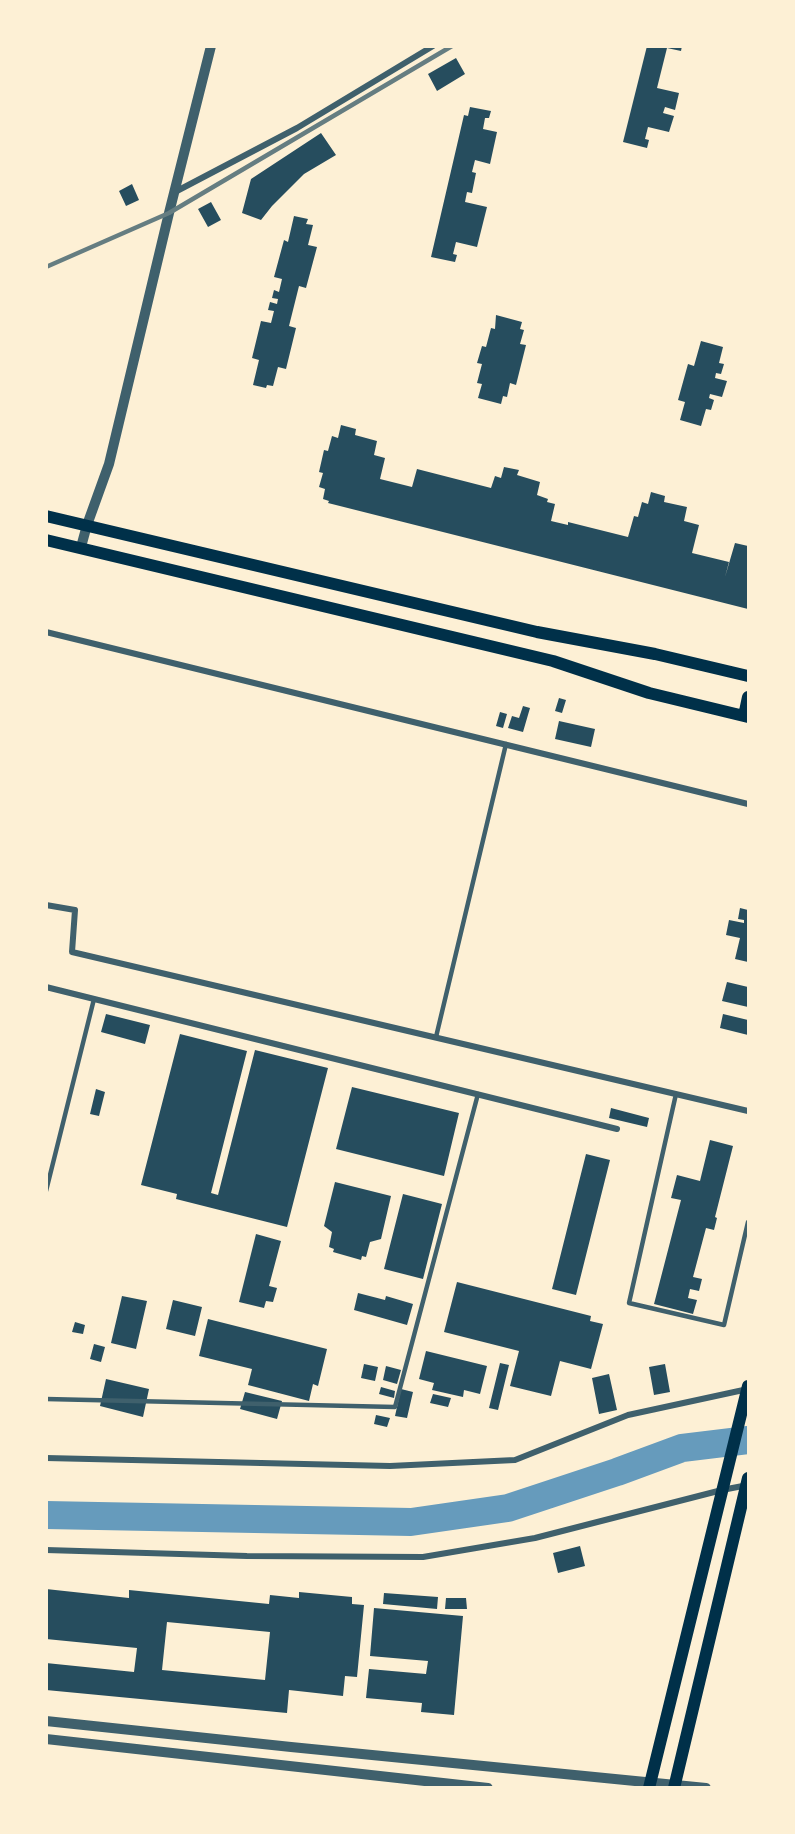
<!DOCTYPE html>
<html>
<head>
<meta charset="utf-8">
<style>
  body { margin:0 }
  #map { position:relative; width:795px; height:1834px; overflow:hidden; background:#fdf0d5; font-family:Montserrat,sans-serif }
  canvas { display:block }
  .frame { position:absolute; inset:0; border:48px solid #fdf0d5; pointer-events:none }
</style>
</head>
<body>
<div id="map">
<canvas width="795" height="1834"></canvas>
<div class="frame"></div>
</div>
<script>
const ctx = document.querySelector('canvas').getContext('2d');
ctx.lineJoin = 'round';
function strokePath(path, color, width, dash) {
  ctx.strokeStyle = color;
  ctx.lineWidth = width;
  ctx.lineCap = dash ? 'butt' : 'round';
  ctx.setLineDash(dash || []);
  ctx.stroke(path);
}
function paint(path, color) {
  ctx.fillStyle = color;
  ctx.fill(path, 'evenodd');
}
strokePath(new Path2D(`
  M46,1515L411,1522L508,1508L617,1472L682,1448L748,1440`), '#669bbc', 28);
paint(new Path2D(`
  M647,46H682L681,51L667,48L657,88L679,93L675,110L665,107L663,113L674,116L669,132L648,127L645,139L649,140L647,148L623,142Z
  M456,58L465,74L437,91L428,74Z
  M470,107L491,111L489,118H485L483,129L497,132L490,164L475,160L472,172L476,173L472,193L467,192L465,202L487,207L477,247L456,242L453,254L457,255L455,262L431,257L464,115L468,116Z
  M321,133L336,155L304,174L272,206L261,220L242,213L251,179Z
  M132,184L139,200L126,206L119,191Z
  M211,202L221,220L208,227L198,209Z
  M294,216L308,219L306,224L313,225L308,245L317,247L306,288L299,286L289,326L296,328L286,369L278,367L273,386L267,385L266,388L253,385L259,360L252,358L261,321L271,323L274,311L268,310L270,302L277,304L278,299L272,298L274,290L279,292L282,279L274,277L284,240L288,242Z
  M496,315L522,322L520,329L524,330L520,344L526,345L516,385L510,383L507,397L503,396L501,404L478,398L482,384L477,383L482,364L477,363L482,346L486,347L491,328L495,329Z
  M701,341L723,347L719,363L724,364L721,374L716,373L715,378L727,381L722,397L710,394L709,398L714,400L711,410L706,409L701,426L680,420L685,402L678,400L688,364L694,366Z
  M341,425L356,429L355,435L377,441L374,455L385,458L380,479L412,487L417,469L491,488L495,476L501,478L504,467L519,470L517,475L540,482L537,495L548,499L547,502L555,504L551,521L568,525V522L628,537L634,516L638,517L642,502L648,504L651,492L665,496L664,502L687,507L684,521L699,525L692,553L729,562L725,577L735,543L748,546V609L328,503L329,501L323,499L325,489L319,487L323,473L319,472L324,450L328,451L332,436L338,438Z
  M559,698L566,700L562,713L555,711Z
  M523,706L530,708L523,732L508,728L512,716L519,718Z
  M500,712L507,714L503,728L496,726Z
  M559,721L595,729L591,747L555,739Z
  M740,908L748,910V962L735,959L740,938L726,935L729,920L744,923V920L738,919Z
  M727,982L748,987V1007L722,1001Z
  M106,1014L150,1025L145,1044L101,1032Z
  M723,1014L748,1020V1035L720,1028Z
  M180,1034L247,1051L211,1193L218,1195L255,1050L328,1068L287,1227L176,1199L177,1194L141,1185Z
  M352,1087L459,1113L444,1176L336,1149Z
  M96,1089L105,1092L99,1116L90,1114Z
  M611,1108L649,1118L647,1127L609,1118Z
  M710,1140L733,1146L715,1217L717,1218L714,1230L706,1228L693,1277L702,1279L699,1291L690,1289L688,1298L697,1300L693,1314L654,1304L681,1200L671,1198L677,1175L700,1181Z
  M586,1154L610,1160L576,1295L552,1289Z
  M335,1182L391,1196L381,1239L370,1242L366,1257L362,1256L361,1260L333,1252L334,1249L329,1247L332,1232L324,1226Z
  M403,1194L442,1204L423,1279L384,1269Z
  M256,1234L281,1241L269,1286L277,1288L273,1302L266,1301L264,1308L239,1302Z
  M457,1282L591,1316L590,1321L603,1324L591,1369L560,1361L551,1396L510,1386L519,1351L444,1332Z
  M358,1293L385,1300L386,1296L413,1304L407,1325L354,1310Z
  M122,1296L147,1301L136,1349L111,1343Z
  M173,1300L202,1307L195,1336L166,1329Z
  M208,1319L327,1349L318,1386L313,1384L309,1401L248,1385L252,1369L199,1356Z
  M75,1322L85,1325L83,1334L72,1332Z
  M94,1344L105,1347L101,1362L90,1359Z
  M426,1351L487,1366L480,1394L464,1390L463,1397L432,1390L434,1383L419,1379Z
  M500,1363L509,1365L498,1410L489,1408Z
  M364,1364L378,1367L375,1381L361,1378Z
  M665,1364L670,1392L654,1395L649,1367Z
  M386,1366L401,1370L397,1384L383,1380Z
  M609,1374L617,1410L599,1414L592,1378Z
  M106,1379L149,1389L143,1417L100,1406Z
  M381,1387L395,1391L394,1398L379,1394Z
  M401,1389L413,1392L407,1418L395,1416Z
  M245,1392L282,1401L277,1419L240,1409Z
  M433,1394L451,1398L448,1407L430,1403Z
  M376,1415L390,1418L387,1427L374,1424Z
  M580,1546L585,1566L558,1573L553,1553Z
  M46,1589L129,1598V1590L269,1604L270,1595L299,1598V1592L352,1597V1604L364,1605L357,1677L345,1676L343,1696L289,1690L287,1713L46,1690V1663L134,1672L137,1648L46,1639ZM167,1622L270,1632L265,1680L162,1670Z
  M384,1593L438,1597L437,1609L383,1604Z
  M446,1598H466L467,1609H445Z
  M374,1608L463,1616L454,1715L421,1712L422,1703L366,1698L369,1669L426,1674L428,1661L370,1656Z`), '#264d5e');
strokePath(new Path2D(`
  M436,1037L506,744
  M676,1094L629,1303L724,1325L748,1222
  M46,1191L94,999
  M46,1399L395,1407L478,1094`), '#3f606c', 4.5);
strokePath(new Path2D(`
  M175,192L297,128L433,46
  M46,632L748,804
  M46,905L75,910L72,952L748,1111
  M46,987L617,1129
  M46,1458L390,1466L515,1460L628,1415L748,1389
  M46,1550L247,1556L423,1557L535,1538L722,1490L748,1485`), '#3f606c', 6);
strokePath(new Path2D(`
  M81,547L87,525L109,464L169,213L211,46
  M46,1721L291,1747L706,1788
  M46,1739L488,1788`), '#3f606c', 10);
strokePath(new Path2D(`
  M46,516L537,632L655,654L748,676
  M46,540L553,661L649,693L748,717
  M744,716L748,697
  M649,1788L748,1386
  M674,1788L748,1478`), '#003049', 12);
strokePath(new Path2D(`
  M46,267L169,213L452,46`), '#657d81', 4.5);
</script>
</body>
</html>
